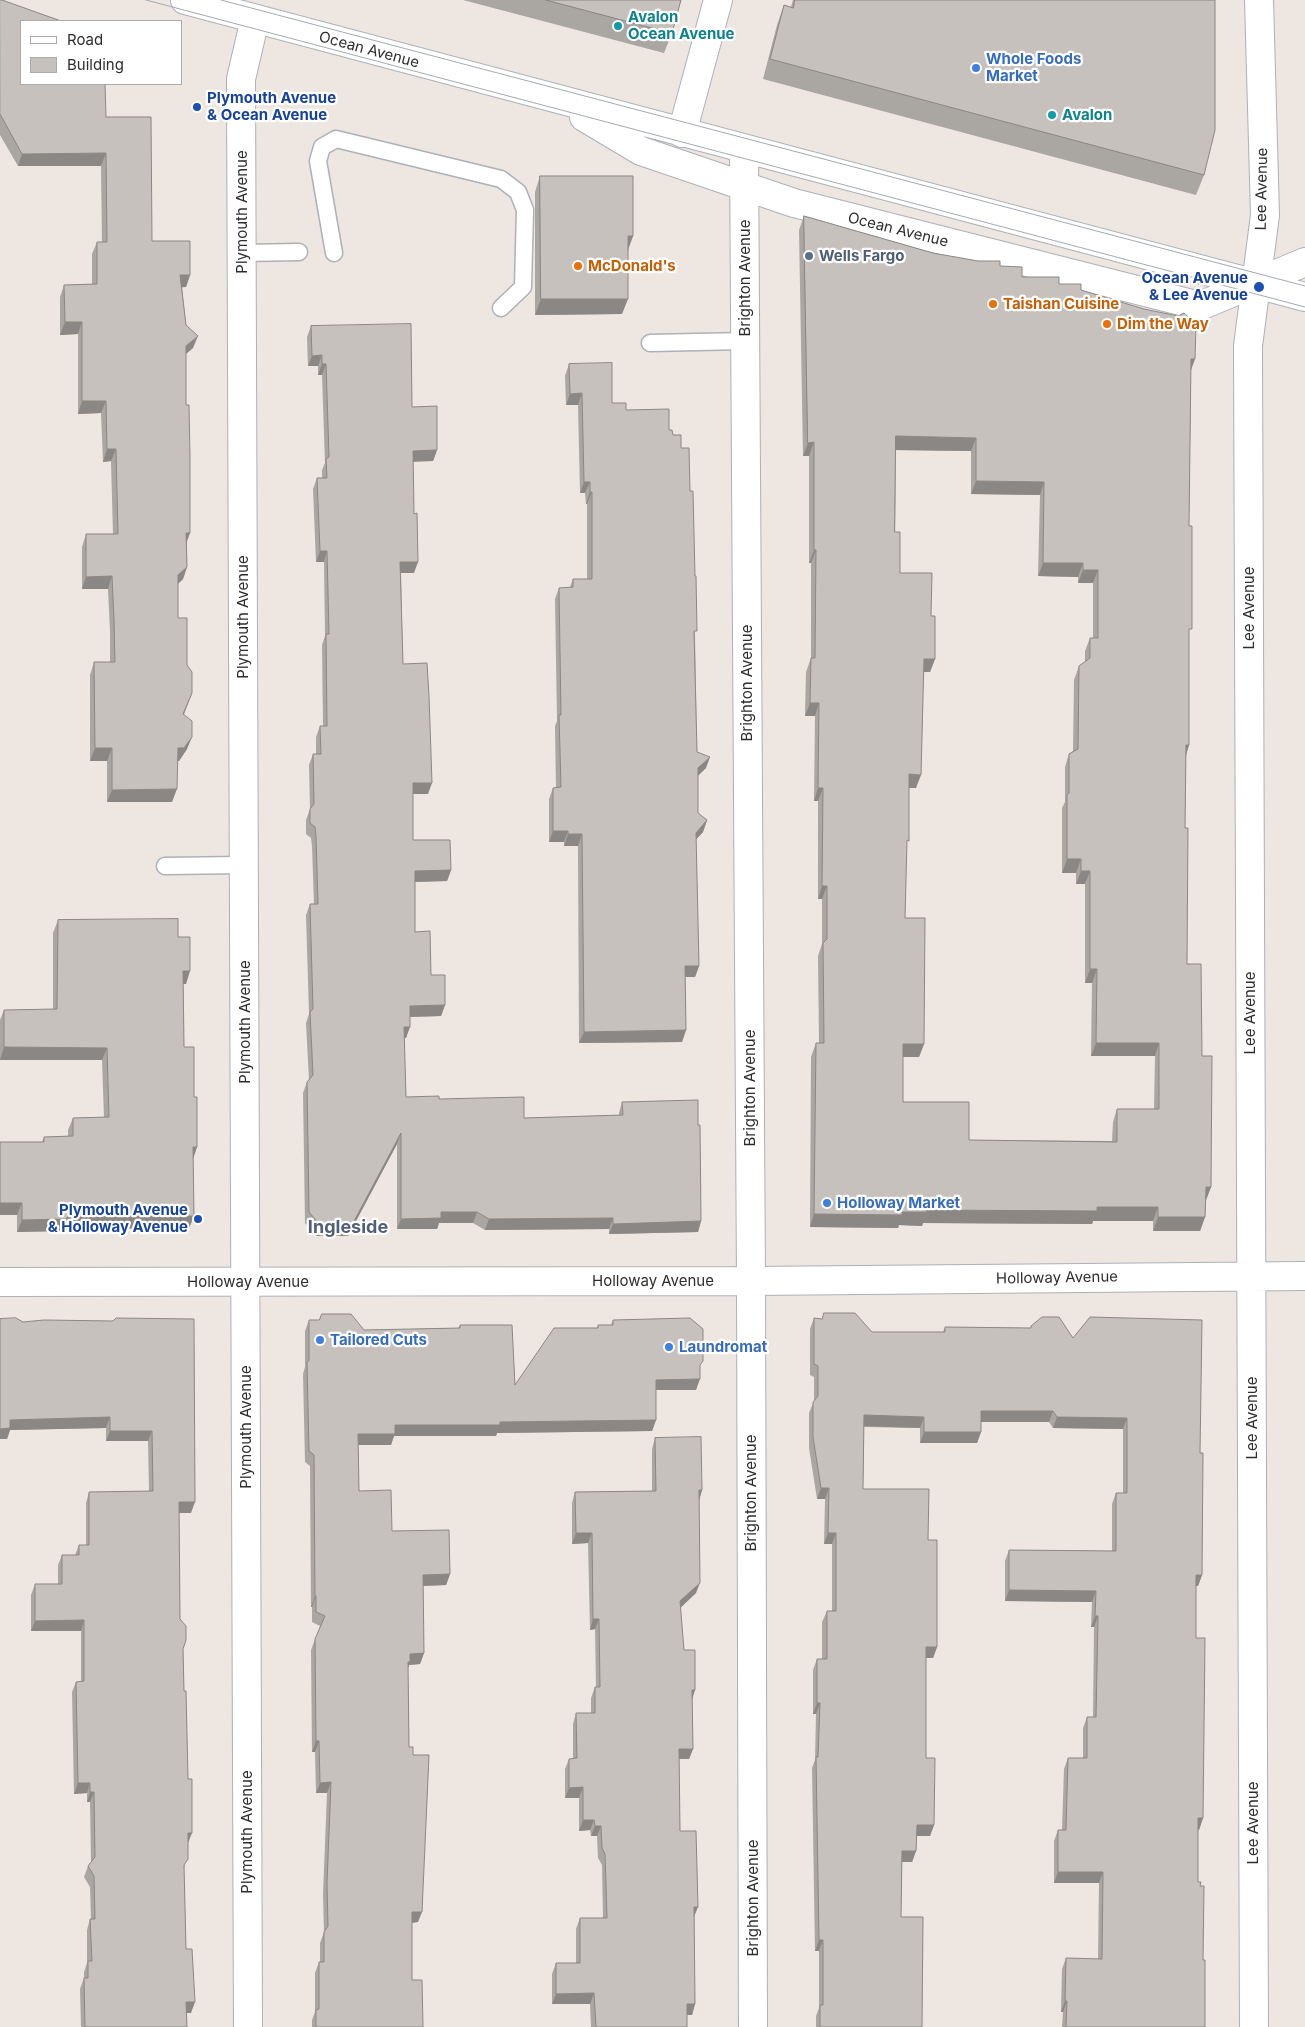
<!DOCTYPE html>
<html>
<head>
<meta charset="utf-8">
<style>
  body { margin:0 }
  #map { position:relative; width:1305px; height:2027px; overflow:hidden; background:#ede6e1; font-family:Inter,sans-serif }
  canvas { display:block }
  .legend { position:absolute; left:20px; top:20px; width:162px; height:65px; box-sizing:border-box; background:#fff; border:1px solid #ababab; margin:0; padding:6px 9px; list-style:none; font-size:15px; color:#2d2d2d }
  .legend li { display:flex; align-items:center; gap:10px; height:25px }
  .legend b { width:25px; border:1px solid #ababab }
</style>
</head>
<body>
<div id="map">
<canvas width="1305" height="2027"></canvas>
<ul class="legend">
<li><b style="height:6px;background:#fff"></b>Road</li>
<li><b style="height:14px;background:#c6c1bc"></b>Building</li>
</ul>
</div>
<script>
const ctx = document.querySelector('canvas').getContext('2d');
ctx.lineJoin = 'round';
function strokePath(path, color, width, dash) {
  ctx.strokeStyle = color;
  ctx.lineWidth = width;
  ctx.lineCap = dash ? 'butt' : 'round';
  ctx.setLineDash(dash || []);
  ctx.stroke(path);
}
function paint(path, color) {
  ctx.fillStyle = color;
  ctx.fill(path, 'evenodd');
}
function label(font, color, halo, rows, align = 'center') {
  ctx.font = font + ' Inter,sans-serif';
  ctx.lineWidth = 4.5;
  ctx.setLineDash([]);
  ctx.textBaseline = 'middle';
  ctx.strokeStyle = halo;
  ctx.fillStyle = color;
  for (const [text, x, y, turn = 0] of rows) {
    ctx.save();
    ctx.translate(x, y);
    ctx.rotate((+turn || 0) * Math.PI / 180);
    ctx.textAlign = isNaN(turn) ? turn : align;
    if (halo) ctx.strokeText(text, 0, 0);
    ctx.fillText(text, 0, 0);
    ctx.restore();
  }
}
const service = new Path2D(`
  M242,253L299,252
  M334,253L318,161L322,147L336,139L501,179L518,192L525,210L523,287L501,308
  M650,343L745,341
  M165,866L244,865`);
const minor = new Path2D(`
  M682,133L718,0
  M744,149L751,1281L753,2027
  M0,1282L751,1281L1305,1276
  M1254,2027L1248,346L1265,215L1259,0`);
const tertiary = new Path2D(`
  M248,2027L241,79L255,19`);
const secondary = new Path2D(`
  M185,0L1305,297
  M584,117L641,151L794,203L1200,306L1305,262`);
strokePath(service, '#adb1b8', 19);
strokePath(minor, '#adb1b8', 30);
strokePath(tertiary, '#adb1b8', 30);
strokePath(secondary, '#adb1b8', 30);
strokePath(service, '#fff', 16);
strokePath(minor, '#fff', 28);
strokePath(tertiary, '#fff', 28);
strokePath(secondary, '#fff', 28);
strokePath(new Path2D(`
  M146,0L1305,307
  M221,0L1305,286`), '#a4a9b5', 1);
paint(new Path2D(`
  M0,0L106,117L152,241L190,275L186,287H182L186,325L193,348L186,354V405L190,533L187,542V567L183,579L178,584V618L192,693L184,715L187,749L179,761H178L172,802H107V761H90V675L94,662H110V631L108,589H82V547L86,534H113L111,461L103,462L101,413L78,414V334L60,335V297L64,285L92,284V254L97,242H102L101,166H18L0,135Z
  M463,0H681L672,33L664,53Z
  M793,0H1215L1204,175L1196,195L763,79L777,25L784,5L791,7Z
  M540,176L633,236L628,251L622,314L535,315V192Z
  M804,216L933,253L1000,266L1022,277L1059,284L1081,290L1191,371L1189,526V745L1186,754L1185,828L1187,964L1202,1056L1211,1187L1206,1200L1205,1217L1200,1231H1153V1221H1093L1092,1224L923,1223L922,1226L899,1225L898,1228L810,1227L811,1057L816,1043H819L818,956L822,944V899H818V801H814L815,716H805L806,672L811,658V563H809V456H803L799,230ZM896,450L971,451V494L1040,495L1038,576L1078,577V583H1093V638H1090L1085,651V662L1079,666L1074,680L1073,751L1069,754L1065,767V802L1062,808V873H1076V884H1085V983H1092L1091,1056H1155L1154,1109H1117L1113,1122L1112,1141L969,1140L903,1102V1057H919L924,1044L905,918L906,848L909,788H916L924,672H930L935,659L931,616L900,573L895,532Z
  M311,326L412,407L437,450L433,461H413L414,573H401L403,664L428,794H413V840L451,870L447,881L415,882V932L431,975L445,1005L441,1016L410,1017L406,1038H404L406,1097L439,1099L524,1118L619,1115V1113L622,1102L701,1221L698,1232L609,1234V1229L485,1230L473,1223H439L437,1229H397V1144L348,1236H316L305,1223L303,1093L307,1082L309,1080L306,1023L309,1014L306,915L310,904H314L312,846L311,838L306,834V820L310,809L309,765L313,754H316V737L320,726H323L322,645L325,636L324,562H316L313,489L317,478H322V470L325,463L322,375H318V366H308L307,337Z
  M569,364L612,403L626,410L669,430L681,448L690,491L695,637L697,752L706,768L698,776V813L707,820L703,832L696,839L699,966L695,977H685L686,1030L682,1042L579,1043L578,846H564V842H549V799L553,788H556L555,726L557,721L555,599L559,588L570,587L573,579H587V504H586L585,493H580L578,405H566L565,376Z
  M58,920L178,937L186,984H183L184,1047L194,1097L197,1147L193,1158L194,1216L189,1228L63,1229L62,1231L17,1232V1215H0V1142H42L44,1137L68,1136V1130L73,1118L104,1117L102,1060H0V1020L4,1010H53V933Z
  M814,1318L872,1332H943L945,1327L1030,1328L1031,1326L1073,1338L1200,1453L1202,1575L1198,1586H1196V1638L1203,1818L1199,1830H1198V1882L1200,1886L1205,2027H1062L1063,2012H1061L1062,1969L1066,1958L1098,1959L1099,1883H1054V1841L1058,1830H1062L1064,1769L1068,1758H1083V1728L1087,1717H1093L1094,1627H1091L1092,1602L1005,1601V1561L1009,1550L1112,1551V1504L1116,1493H1123V1429L1053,1428L1049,1422H981V1432L977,1443H920V1428L864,1427L863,1489L928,1540L937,1647L933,1658H926V1758L934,1825L930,1836H917L916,1851L912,1862H902L901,1917L922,2027H816V2016L819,2008V1951H815L812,1768L815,1760L816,1714H813V1670L817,1659H822V1622L827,1611H832V1544H824L825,1499H817L809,1448V1413L814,1401V1377L810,1375V1329Z
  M309,1320L364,1330L458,1328L460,1325L515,1385L597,1328L598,1325H611L613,1320L700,1369L696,1390H656V1420L652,1431L497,1433L496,1436H394L391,1445H358L359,1491L392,1531L450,1574L446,1585L423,1586L424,1653L420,1664L409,1665L408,1668L409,1747L418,1922L412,1923V1980L423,2027H312V2020L315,2012V1973L319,1962H320V1943L324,1932L323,1894L327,1793H316L315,1752H312L311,1650L320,1626L312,1622V1607H311L310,1466L305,1462L303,1374L305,1367V1331Z
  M113,1321L191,1513H179L180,1619L183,1649L188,1843L184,1870L186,1949L191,2013H187V2027H81L80,1989L84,1978V1972L87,1963V1930L90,1919H91L90,1887L84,1877L88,1866L91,1862L90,1802H87V1793L74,1794L72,1692L76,1682H81V1631H31V1595L35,1584H58V1565L62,1555H75L79,1545H86V1503L89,1492L149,1491L148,1441H106V1428L10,1430L7,1439L23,1322Z
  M655,1438L702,1490L699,1499L696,1593L680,1608L684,1650L692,1698L693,1749L689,1759H679L680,1831L694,1917L695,2004L692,2015H687V2027H591L590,2004H552V1974L556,1963H576V1929L580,1918H603L602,1865L598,1858L597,1836H591L590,1830L579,1831V1798H565V1769L569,1759H573V1724L576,1713H591V1698L595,1687H596L595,1629L590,1630L588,1543L572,1544V1503L575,1492L652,1491V1449Z`), '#aaa6a2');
paint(new Path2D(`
  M106,153L101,166H18L22,154Z
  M628,236H633L627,251Z
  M180,275H190L186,287L176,288Z
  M541,299H628L622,314L535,315Z
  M65,322H82L78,334L60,335Z
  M198,336L193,348L181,358L186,346Z
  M322,355L318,366H308L312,356Z
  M1191,359H1195L1190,373Z
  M322,364H326L322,375H318Z
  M582,393L578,405H566L570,394Z
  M82,401H106L101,413L78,414Z
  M896,436L976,438L971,451L891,450Z
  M814,442L809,456H803L808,443Z
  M107,449H116L111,461L103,462Z
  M437,450L433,461L409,462L413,451Z
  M976,481L1044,482L1040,495L971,494Z
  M584,482H590L585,493H580Z
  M590,492H592L587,504H586Z
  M186,533H190L185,545Z
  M814,550H816L811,563H809Z
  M320,551H327L324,562H316Z
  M400,562H418L414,573H396Z
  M1043,563H1083L1078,577L1038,576Z
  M187,567L183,579L173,588L178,575Z
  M1083,570H1098L1093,583H1078Z
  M112,576L108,589H82L86,577Z
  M924,659H935L930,672H919Z
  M810,703H819L815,716H805Z
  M192,737L187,749L179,761H173L178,748Z
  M1186,745H1189L1185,759Z
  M95,748H112L107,761H90Z
  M710,757L706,768L694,779L698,768Z
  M909,774L921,775L916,788H904Z
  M413,783H432L428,794H409Z
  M818,788H823L818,801H814Z
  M177,789L172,802H107L112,790Z
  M707,820L703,832L692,844L696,833Z
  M553,831H568L564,842H549Z
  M568,834H582L578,846H564Z
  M1067,859H1081L1076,873H1062Z
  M451,870L447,881L411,882L415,871Z
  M1081,871H1090L1085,884H1076Z
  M822,886H827L822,899H818Z
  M685,966H699L695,977H681Z
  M1090,969H1097L1092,983H1085Z
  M183,971H190L186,984H178Z
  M445,1005L441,1016L406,1017L410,1006Z
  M404,1027H410L406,1038H400Z
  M686,1030L682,1042L579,1043L584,1032Z
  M1096,1043H1159L1155,1056H1091Z
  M903,1044H924L919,1057H899Z
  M4,1047L107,1048L102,1060H0Z
  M401,1133L397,1144L348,1236H316L320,1225Z
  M193,1147H197L193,1159Z
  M1206,1187H1211L1206,1200Z
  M0,1203H22L17,1215H0Z
  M1097,1207H1158L1153,1221H1093L1092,1224L923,1223L922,1226L899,1225L898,1228L810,1227L814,1214L902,1212L927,1210Z
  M441,1212H477L473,1223H439L437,1229H397L401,1219Z
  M194,1216L189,1228L63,1229L62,1231L17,1232L22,1220L67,1217Z
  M1158,1217H1205L1200,1231H1153Z
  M613,1218L609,1229L485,1230L489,1219Z
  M701,1221L698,1232L609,1234L613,1224Z
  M700,1379L696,1390H652L656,1380Z
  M981,1411H1053L1049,1422H977Z
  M864,1415L924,1417L920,1428L860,1426Z
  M110,1417L106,1428L10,1430L7,1439H0V1429L10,1420Z
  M1057,1417L1127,1418L1123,1429L1053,1428Z
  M656,1420L652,1431L497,1433L496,1436H394L391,1445H354L358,1434L395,1425L500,1422Z
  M110,1431H152L148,1441H106Z
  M924,1432H981L977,1443H920Z
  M821,1488H829L825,1499H817Z
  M699,1490H702L699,1501Z
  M179,1502H195L191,1513H175Z
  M576,1533H592L588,1543L572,1544Z
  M828,1533H836L832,1544H824Z
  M450,1574L446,1585L419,1586L423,1575Z
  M1196,1575H1202L1198,1586H1192Z
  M700,1583L696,1593L676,1612L680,1601Z
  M1009,1590L1096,1591L1092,1602L1005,1601Z
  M315,1596H316L312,1607H311Z
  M1095,1616H1098L1094,1627H1091Z
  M593,1619H599L595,1629L590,1630Z
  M84,1620L81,1631H31L35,1621Z
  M926,1647H937L933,1658H922Z
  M424,1653L420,1664L409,1665L406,1673H404L410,1654Z
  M692,1690H695L692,1700Z
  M817,1703H820L816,1714H813Z
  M316,1741H319L315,1752H312Z
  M679,1749H693L689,1759H675Z
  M331,1782L327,1793H316L320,1783Z
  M78,1783H90L87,1793L74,1794Z
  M583,1787L579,1798H565L569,1788Z
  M90,1792H94L90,1802H87Z
  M1198,1818H1203L1199,1830H1194Z
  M583,1820H594L590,1830L579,1831Z
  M917,1825H934L930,1836H913Z
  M595,1826H601L597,1836H591Z
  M188,1833H192L188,1843Z
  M902,1851H916L912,1862H898Z
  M1058,1872H1103L1099,1883H1054Z
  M694,1907H698L694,1917H690Z
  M412,1912H422L418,1922L408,1923Z
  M819,1940H823L819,1951H815Z
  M594,1993L590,2004H552L556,1994Z
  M1065,2001H1067L1063,2012H1061Z
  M186,2002H195L191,2013H182Z
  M687,2004H695L692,2015H683Z`), '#8b8784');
const building = new Path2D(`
  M0,0H2L61,21H21V84H105L106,117H151L152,241H190V275H180L186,325L198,336L186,346V405H189L190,458V533H186L187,567L178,575V618H187V665L192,672V693L183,714L192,721V737L184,748H178L177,789L112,790V748H95L94,662H115L114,619L112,576L86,577V534H118L116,449H107L106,401H82V322H65L64,285L97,284V242H107L106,153L22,154L0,114Z
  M546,0H681L672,33Z
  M795,0H1215V130L1204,175L770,59L784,5L793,8Z
  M540,176H633V236H628V299H541Z
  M804,216L933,253L978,261H1000V266L1022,267V277H1059V284H1081V290L1144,309L1178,316L1184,313L1196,324L1195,359H1191L1189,526H1192V629H1189V745H1186L1185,828H1188L1187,964H1201L1202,1056H1212L1211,1187H1206L1205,1217H1158V1207H1097V1211L927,1210V1212H902V1215L814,1214L816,1043H824L823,943L827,939V886H822L823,788H818L819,703H810L811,658H815L816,550H814V442L808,443ZM896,436L976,438V481L1044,482L1043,563H1083V570H1098V638H1090V658L1079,666L1078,749L1069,754V793L1067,795V859H1081V871H1090V969H1097L1096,1043H1159V1109H1117V1142L969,1140V1102H903V1044H924L925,918H905L907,840L909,841V774L921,775L924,659H935V616H931L932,573H900V532H895Z
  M411,324L412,407L437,406V450L413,451L414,514L417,513L418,562H400L403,664L427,663L429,696L432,783H413V840H450L451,870L415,871V932L430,931L431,975H445V1005L410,1006V1027H404L406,1097L439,1096V1099L524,1097V1118L623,1115L622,1102L698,1100V1125H700L701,1221L613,1224V1218L489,1219L477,1212H441V1218L401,1219V1133L352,1225H320L309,1212L307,1082L313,1075L310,1012L313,1009L310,904H318L316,836L315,827L310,823V809L314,804L313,754H321L320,726H327L326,634H329L327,551H320L317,478H327L326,459L329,457L326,364H322V355L312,356L311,326Z
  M612,363V403H626V410L669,409V430H672L673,435H681V448H689L690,491H693L695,576H696L697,631H694L697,752L710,757L698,768V813L707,820L696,833L699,966H685L686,1030L584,1032L582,834H568V831H553V788L561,787L559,715H561L559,588L573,587V579H592V492H590V482H584L582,393L570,394L569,364Z
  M178,919V937H190V971H183L184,1047H194V1097H197V1147H193L194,1216L67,1217V1219L22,1220V1203H0V1142H44V1137L73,1136V1118L109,1117L107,1048L4,1047V1010L57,1009L58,920Z
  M824,1313H855L872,1332H945V1327L1031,1328V1326L1042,1317H1059L1073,1338L1090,1317L1202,1320L1200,1453H1203L1202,1575H1196V1638H1205L1203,1818H1198V1882H1201L1200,1886H1204L1203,1960H1205V2027H1066L1067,2001H1065L1066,1958L1102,1959L1103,1872H1058V1830H1066L1068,1758H1087V1717H1096L1098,1616H1095L1096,1591L1009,1590V1550L1116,1551V1493H1127V1418L1057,1417L1053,1411H981V1432H924V1417L864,1415L863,1489H929L928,1540H937V1647H926V1758H935L934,1825H917L916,1851H902L901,1917H923L922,2027H820V2005H823V1940H819L816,1757H818L820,1703H817V1659H827V1611H836V1533H828L829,1488H821L813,1437V1402L818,1396V1366L814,1364V1318L822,1319Z
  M322,1314H351L364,1330L460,1328V1325H512L515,1385L554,1328H598V1325H613V1320L690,1318L703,1329V1361L700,1365V1379L656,1380V1420L500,1422V1425H395V1434H358L359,1491L391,1490L392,1531L449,1530L450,1574L423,1575L424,1653L410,1654V1662H408L409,1747H413V1755H429L422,1912H412V1980H422L423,2027H316V2010L319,2009V1962H324V1932L328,1926L327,1883L331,1782L320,1783L319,1741H316L315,1639L325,1616L316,1612V1596H315L314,1455L309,1451L307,1363L309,1360V1320H319Z
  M16,1318L23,1322L44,1320L113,1321L116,1318L194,1319L195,1502H179L180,1619L186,1626V1640L183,1649L184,1691H186L188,1779H192V1833H188V1859L184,1865L186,1949H192L195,2002H186L187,2027H85L84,1978H88V1961H92L90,1919H95L94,1876L88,1866L95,1857L94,1792H90V1783H78L76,1682L84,1681V1620L35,1621V1584H62V1555H79V1545H89V1492L153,1491L152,1431H110V1417L10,1420V1428L0,1429V1319Z
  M701,1437L702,1490H699L700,1583L680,1601L684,1650H695V1690H692L693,1749H679L680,1831H696L698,1907H694L695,2004H687V2027H596L594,1993L556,1994V1963H580V1918H607L605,1854L602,1848L601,1826H595L594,1820H583V1787L569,1788V1759L577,1758L576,1713H595V1687H600L599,1619H593L592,1533H576L575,1492L656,1491L655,1438Z`);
paint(building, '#c6c1bc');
strokePath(building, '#8b8784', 1);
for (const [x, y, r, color] of [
  [618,26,5,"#0f9aa8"],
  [976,68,5,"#3f7fe0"],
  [197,107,5,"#1a4fb4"],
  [1052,115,5,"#0f9aa8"],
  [809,256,5,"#5c6f8a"],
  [578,266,5,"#e8710a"],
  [1259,287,6,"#1a4fb4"],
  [993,304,5,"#e8710a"],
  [1107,324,5,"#e8710a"],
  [827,1203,5,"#3f7fe0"],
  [198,1219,5,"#1a4fb4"],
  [320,1340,5,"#3f7fe0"],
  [669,1347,5,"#3f7fe0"]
]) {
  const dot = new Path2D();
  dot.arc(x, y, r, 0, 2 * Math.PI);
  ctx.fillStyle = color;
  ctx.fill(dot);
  strokePath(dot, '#fff', 2);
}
label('bold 15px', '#0d838f', '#fff', [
  ["Avalon",628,17],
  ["Ocean Avenue",628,34],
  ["Avalon",1062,115]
], 'left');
label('15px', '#2d2d2d', '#fff', [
  ["Ocean Avenue",369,50,15],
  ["Lee Avenue",1262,189,-89],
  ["Plymouth Avenue",242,212,-90],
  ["Ocean Avenue",898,230,14],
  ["Brighton Avenue",745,278,-90],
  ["Lee Avenue",1249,608,-90],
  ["Plymouth Avenue",243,617,-90],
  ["Brighton Avenue",747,683,-90],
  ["Lee Avenue",1250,1013,-90],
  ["Plymouth Avenue",245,1022,-90],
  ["Brighton Avenue",750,1088,-90],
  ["Holloway Avenue",1057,1278,-1],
  ["Holloway Avenue",653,1281],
  ["Holloway Avenue",248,1282],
  ["Lee Avenue",1252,1418,-90],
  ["Plymouth Avenue",246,1427,-90],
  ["Brighton Avenue",751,1493,-90],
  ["Lee Avenue",1253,1823,-90],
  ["Plymouth Avenue",247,1832,-90],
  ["Brighton Avenue",753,1898,-90]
]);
label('bold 15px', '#366cbe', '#fff', [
  ["Whole Foods",986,59],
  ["Market",986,76],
  ["Holloway Market",837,1203],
  ["Tailored Cuts",330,1340],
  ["Laundromat",679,1347]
], 'left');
label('bold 15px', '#164399', '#fff', [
  ["Plymouth Avenue",207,98,"left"],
  ["& Ocean Avenue",207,115,"left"],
  ["Ocean Avenue",1248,278],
  ["& Lee Avenue",1248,295],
  ["Plymouth Avenue",188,1210],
  ["& Holloway Avenue",188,1227]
], 'right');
label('bold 15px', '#4e5e75', '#fff', [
  ["Wells Fargo",819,256]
], 'left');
label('bold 15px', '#c56008', '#fff', [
  ["McDonald's",588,266],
  ["Taishan Cuisine",1003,304],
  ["Dim the Way",1117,324]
], 'left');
label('bold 18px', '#505e7b', '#fff', [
  ["Ingleside",348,1228]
]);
</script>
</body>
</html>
